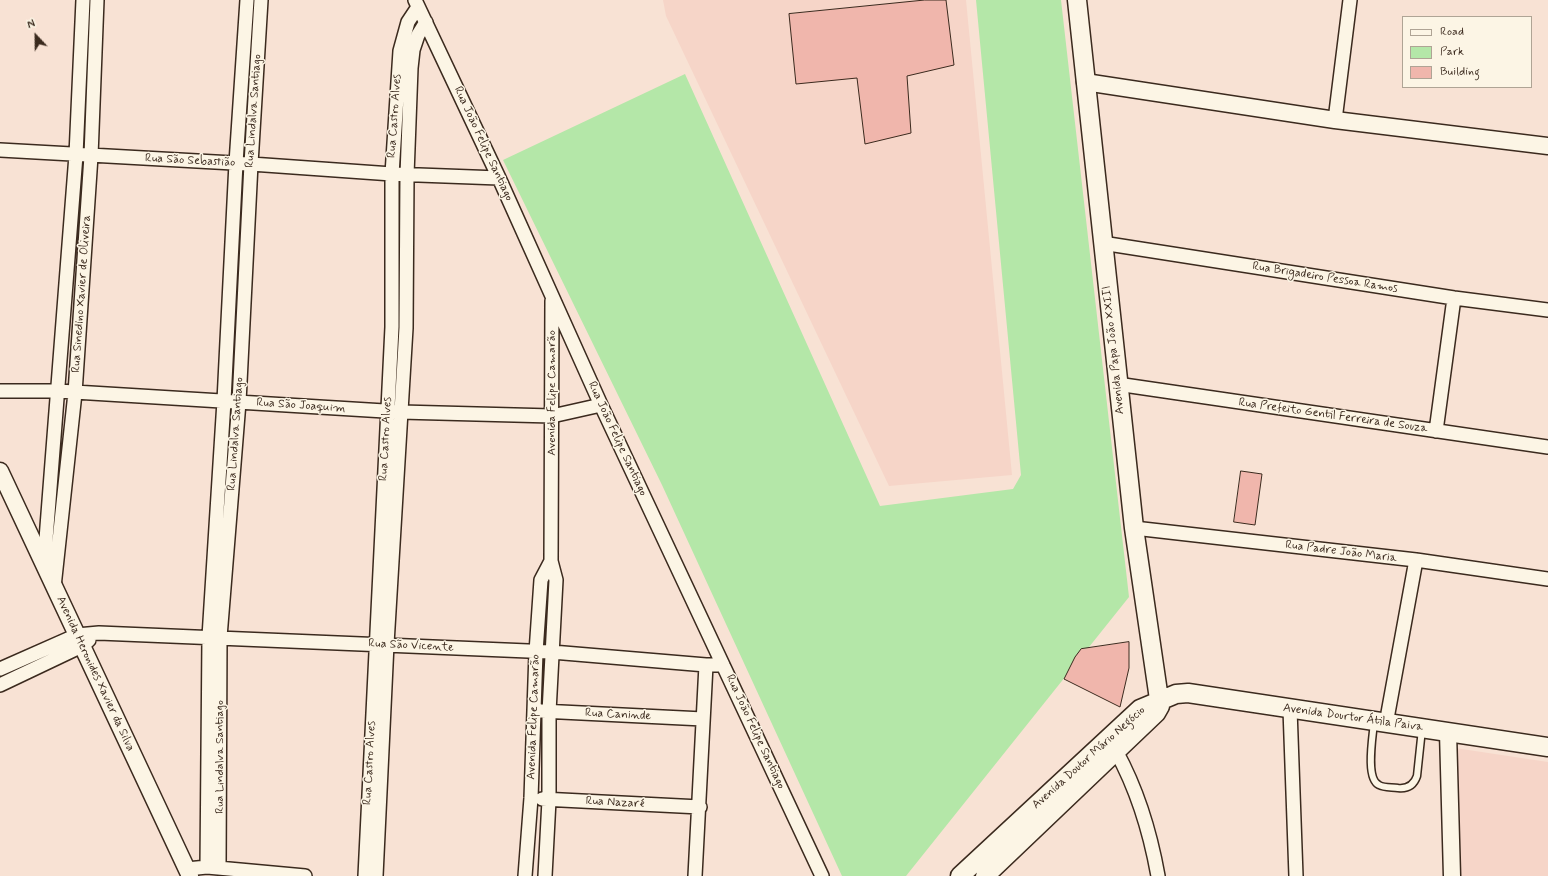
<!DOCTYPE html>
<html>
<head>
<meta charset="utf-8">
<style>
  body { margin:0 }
  #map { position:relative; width:1548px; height:876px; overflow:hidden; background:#f8e2d4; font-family:Mynerve,sans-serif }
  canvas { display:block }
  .legend { position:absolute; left:1402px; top:16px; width:130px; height:72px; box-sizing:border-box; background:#fcf5e5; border:1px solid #afa495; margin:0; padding:5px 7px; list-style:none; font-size:12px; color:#3b2a1e }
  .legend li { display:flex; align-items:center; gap:8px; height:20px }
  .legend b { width:20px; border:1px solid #afa495 }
  .north { position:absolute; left:16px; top:16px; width:40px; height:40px; -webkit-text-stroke:3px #fcf5e5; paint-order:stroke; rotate:338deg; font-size:11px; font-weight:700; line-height:16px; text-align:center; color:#3b2a1e }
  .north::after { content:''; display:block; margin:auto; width:14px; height:18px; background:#3b2a1e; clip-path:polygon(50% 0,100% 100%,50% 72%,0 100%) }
</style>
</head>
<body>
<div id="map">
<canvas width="1548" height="876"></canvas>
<ul class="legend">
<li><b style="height:5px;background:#fcf5e5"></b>Road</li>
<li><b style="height:11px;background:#b4e7a8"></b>Park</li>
<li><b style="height:11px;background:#f0b6ac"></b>Building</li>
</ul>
<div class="north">N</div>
</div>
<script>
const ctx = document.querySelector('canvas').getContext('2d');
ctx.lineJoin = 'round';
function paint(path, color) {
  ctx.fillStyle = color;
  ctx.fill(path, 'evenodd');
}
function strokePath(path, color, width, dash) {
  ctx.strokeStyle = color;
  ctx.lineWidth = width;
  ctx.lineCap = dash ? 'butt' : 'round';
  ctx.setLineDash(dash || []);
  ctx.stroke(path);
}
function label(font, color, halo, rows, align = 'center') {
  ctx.font = font + ' Mynerve,sans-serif';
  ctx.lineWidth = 3;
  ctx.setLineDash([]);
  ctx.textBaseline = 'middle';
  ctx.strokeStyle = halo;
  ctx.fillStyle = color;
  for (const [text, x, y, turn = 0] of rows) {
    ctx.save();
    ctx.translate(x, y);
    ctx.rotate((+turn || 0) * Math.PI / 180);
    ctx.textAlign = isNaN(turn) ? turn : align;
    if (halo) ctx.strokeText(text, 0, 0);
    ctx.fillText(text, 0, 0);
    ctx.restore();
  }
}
paint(new Path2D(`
  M663,0H966L1012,475L889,486L666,16Z
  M1455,748L1548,762V876H1461Z`), '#f6d5c8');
paint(new Path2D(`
  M976,0H1061L1129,597L906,876H842L662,485L503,160L685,74L880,506L1013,489L1021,475Z`), '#b4e7a8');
const building = new Path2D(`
  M925,0H946L954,65L907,76L911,133L865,144L857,78L796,84L789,14Z
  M1241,471L1262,474L1255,525L1234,522Z
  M1129,642V668L1120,707L1064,679L1075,657L1081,649Z`);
paint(building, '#f0b6ac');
strokePath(building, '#3b2a1e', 1);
const service = new Path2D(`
  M1374,722C1373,735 1365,779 1379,785C1384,788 1392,787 1398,788C1408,789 1414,785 1417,776L1422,729`);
const minor = new Path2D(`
  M415,0L499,178L601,405L822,876
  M1335,120L1350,0
  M0,150L251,164L392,174L499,178
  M1102,243L1454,298L1548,310
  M1117,384L1548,447
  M0,391H58L401,412L552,416L601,405
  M1436,431L1454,298
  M1134,528L1416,560L1548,579
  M44,565L76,155L83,0
  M54,587L75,393L91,156L97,0
  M0,669L77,635L99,633L552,652L706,665H723
  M0,685L82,646L89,640
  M1290,709L1296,876
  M541,711L703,719
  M1386,724L1416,560
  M1116,751C1138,791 1150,831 1158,876
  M542,799L700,807
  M207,867L209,637L224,401L236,163L247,0
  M219,868L220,637L239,402L251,164L261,0
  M187,869L207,867L305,876
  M365,876L392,327V174L400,51L408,22L418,7
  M376,876L387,644L406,328L407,175L411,68L413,50L418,35L426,22
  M525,876L531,798L536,652L541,580L551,561
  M545,876L549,800V712L556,580L551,561L552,301
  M695,876L706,665`);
const tertiary = new Path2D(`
  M1085,82L1335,120L1548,146
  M0,471L190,876
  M1448,732L1452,876`);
const secondary = new Path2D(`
  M960,876L1140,709L1176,694L1188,693L1548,747
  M985,876L1156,713L1160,706L1134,528L1077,0`);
strokePath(service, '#3b2a1e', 9);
strokePath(minor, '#3b2a1e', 16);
strokePath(tertiary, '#3b2a1e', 19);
strokePath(secondary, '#3b2a1e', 21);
strokePath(service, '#fcf5e5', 6);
strokePath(minor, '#fcf5e5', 13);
strokePath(tertiary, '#fcf5e5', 16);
strokePath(secondary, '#fcf5e5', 18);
label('12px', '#3b2a1e', '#fcf5e5', [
  ["Rua Lindalva Santiago",254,111,-86],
  ["Rua Castro Alves",395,116,-86],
  ["Rua João Felipe Santiago",483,144,65],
  ["Rua São Sebastião",190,161,3],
  ["Rua Brigadeiro Pessoa Ramos",1325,278,9],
  ["Rua Sinedino Xavier de Oliveira",82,294,-86],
  ["Avenida Papa João XXIII",1114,350,-96],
  ["Avenida Felipe Camarão",552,393,-90],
  ["Rua São Joaquim",301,406,4],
  ["Rua Prefeito Gentil Ferreira de Souza",1333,416,8],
  ["Rua Lindalva Santiago",236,434,-86],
  ["Rua Castro Alves",386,439,-87],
  ["Rua João Felipe Santiago",617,439,65],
  ["Rua Padre João Maria",1341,552,7],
  ["Rua São Vicente",411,646,3],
  ["Avenida Heronides Xavier da Silva",95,674,65],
  ["Rua Caninde",618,715,3],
  ["Avenida Felipe Camarão",534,717,-88],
  ["Avenida Dourtor Átila Paiva",1353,718,8],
  ["Rua João Felipe Santiago",755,732,65],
  ["Rua Lindalva Santiago",220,757,-90],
  ["Avenida Doutor Mário Negócio",1089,758,-42],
  ["Rua Castro Alves",370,763,-87],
  ["Rua Nazaré",615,803,3]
]);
</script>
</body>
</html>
